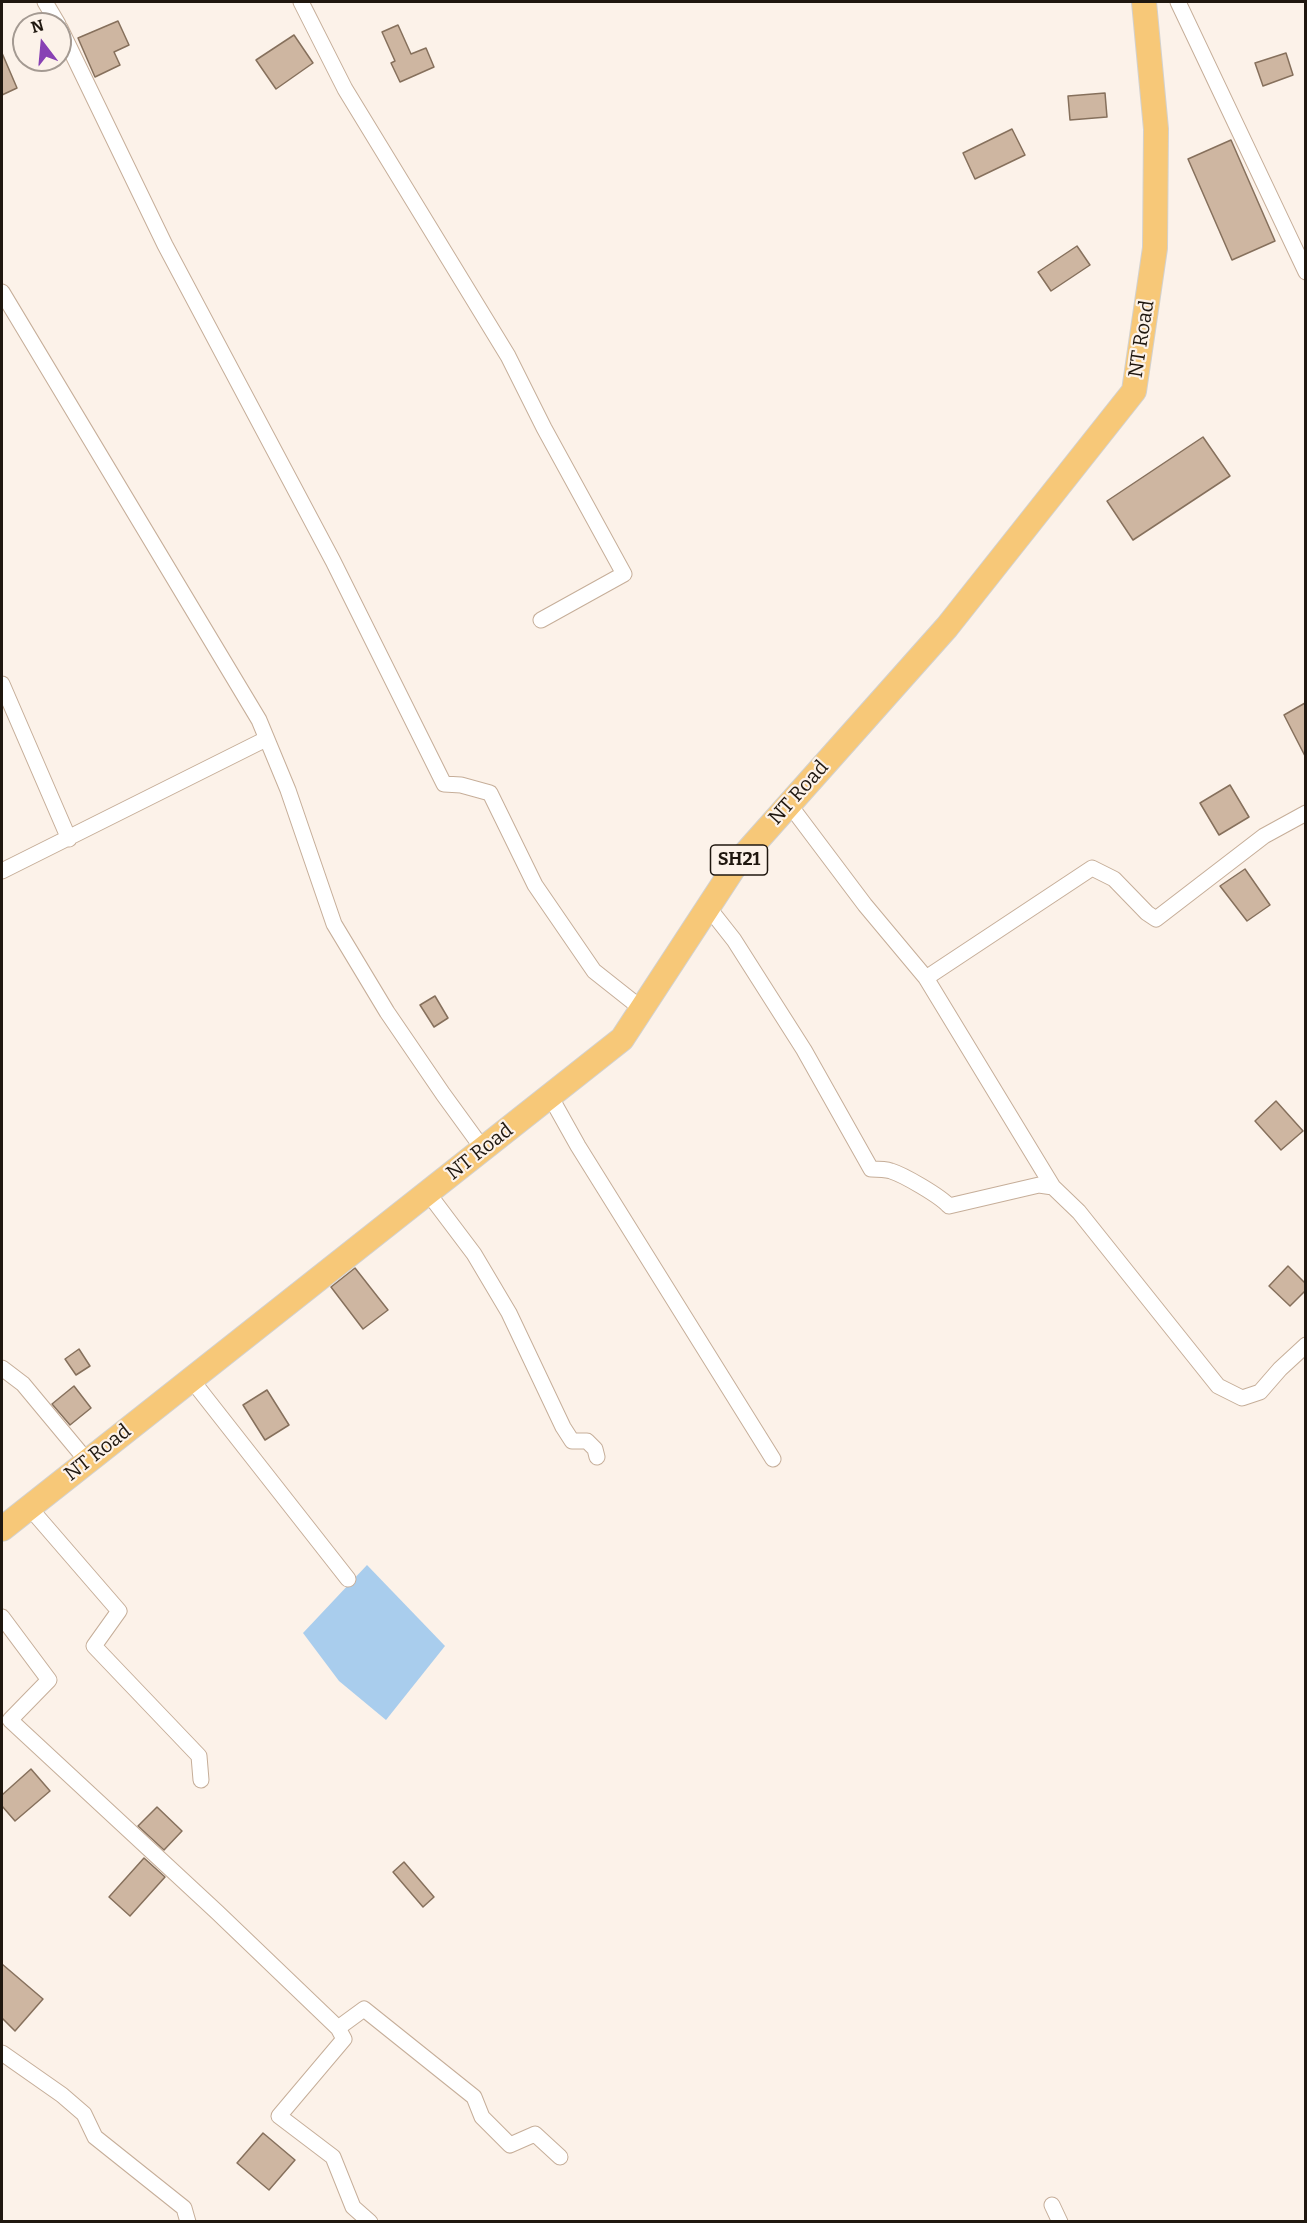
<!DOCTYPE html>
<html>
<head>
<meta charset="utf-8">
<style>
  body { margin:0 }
  #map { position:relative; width:1307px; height:2223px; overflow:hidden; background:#fcf2e9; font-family:Bitter,serif }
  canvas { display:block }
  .frame { position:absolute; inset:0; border:3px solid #1f170f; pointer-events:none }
  .north { position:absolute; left:12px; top:12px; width:60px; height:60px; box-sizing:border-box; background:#fcf2e9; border:2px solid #a49a92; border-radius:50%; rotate:344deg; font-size:16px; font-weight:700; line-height:24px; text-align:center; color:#1f170f }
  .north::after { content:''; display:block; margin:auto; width:21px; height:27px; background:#8841b4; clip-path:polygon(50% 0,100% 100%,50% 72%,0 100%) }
</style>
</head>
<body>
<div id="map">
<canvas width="1307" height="2223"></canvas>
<div class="frame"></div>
<div class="north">N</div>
</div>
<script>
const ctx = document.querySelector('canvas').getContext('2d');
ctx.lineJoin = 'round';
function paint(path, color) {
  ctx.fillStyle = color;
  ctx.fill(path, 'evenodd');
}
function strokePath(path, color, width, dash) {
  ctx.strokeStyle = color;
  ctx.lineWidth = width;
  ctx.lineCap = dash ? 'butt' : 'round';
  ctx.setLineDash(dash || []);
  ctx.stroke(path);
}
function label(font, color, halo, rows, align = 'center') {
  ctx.font = font + ' Bitter,serif';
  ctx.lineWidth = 4.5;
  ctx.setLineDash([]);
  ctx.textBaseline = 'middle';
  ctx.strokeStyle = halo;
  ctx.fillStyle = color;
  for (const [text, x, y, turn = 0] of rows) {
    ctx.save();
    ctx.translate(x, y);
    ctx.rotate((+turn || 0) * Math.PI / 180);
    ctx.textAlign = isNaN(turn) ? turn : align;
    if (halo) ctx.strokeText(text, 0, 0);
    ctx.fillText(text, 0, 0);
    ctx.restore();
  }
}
paint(new Path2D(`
  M367,1565L445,1646L386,1720L339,1681L303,1633Z`), '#a9cded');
const building = new Path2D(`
  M118,21L129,45L114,52L120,65L95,77L78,38Z
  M398,25L411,54L426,48L434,67L400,82L391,63L395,61L382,32Z
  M294,35L313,63L276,89L256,60Z
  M2,53L17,88L2,95Z
  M1286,53L1293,75L1263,86L1255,63Z
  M1105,93L1107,117L1070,120L1068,96Z
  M1012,129L1025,155L975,179L963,153Z
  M1231,140L1275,241L1232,260L1188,159Z
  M1077,246L1090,265L1051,291L1038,272Z
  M1203,437L1230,476L1133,540L1107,501Z
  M1305,703V756L1284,715Z
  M1230,785L1249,817L1219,835L1200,803Z
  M1245,869L1270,905L1247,921L1220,886Z
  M435,996L448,1018L434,1027L420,1005Z
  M1276,1101L1303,1131L1281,1150L1255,1121Z
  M1288,1266L1305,1283V1291L1290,1306L1269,1286Z
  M355,1268L388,1310L363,1329L331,1287Z
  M79,1349L90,1366L76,1375L65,1359Z
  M74,1386L91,1408L70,1425L52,1404Z
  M267,1390L289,1425L265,1440L243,1405Z
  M31,1769L50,1791L15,1821L2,1806V1795Z
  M157,1807L182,1831L164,1850L138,1826Z
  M144,1858L165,1877L130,1916L109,1897Z
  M404,1862L434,1897L423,1907L393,1872Z
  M2,1964L43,1999L15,2031L2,2018Z
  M263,2133L295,2160L269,2190L237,2163Z`);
paint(building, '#ceb6a1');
strokePath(building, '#86705c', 1.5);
const minor = new Path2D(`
  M45,2L58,24
  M301,2L345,89L508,356L544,428L624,574L541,620
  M1178,2L1306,272
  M60,28L165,245L333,561L444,784L461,785L490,793L535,885L594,971L642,1009
  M2,292L259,720L288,790L334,924L387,1012L443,1094L483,1149
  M2,684L69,839
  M789,804L865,905L926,978L1092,868L1114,879L1147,913L1156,919L1264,836L1306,813
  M2,871L266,739
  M708,907L734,940L804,1050L871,1169C877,1169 885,1169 891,1171C904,1175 940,1196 949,1206L1039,1185L1053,1187L1079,1212L1218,1386L1242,1398L1260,1392L1280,1369L1306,1345
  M926,978L1053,1187
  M550,1096L578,1146L773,1459
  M428,1193L474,1254L509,1313L563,1427L572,1441H587L595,1449L597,1457
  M2,1368L23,1384L87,1461
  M191,1379L348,1579
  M29,1507L119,1611L94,1646L199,1756L201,1780
  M2,1617L49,1680L10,1720L217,1912L338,2028L344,2039L279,2116L333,2157L353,2207L370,2222
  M338,2028L364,2009L474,2097L482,2117L510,2145L535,2134L560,2157
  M2,2053L62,2095L84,2114L95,2137L184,2208L188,2222
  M1052,2205L1060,2222`);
const primary = new Path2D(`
  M2,1529L622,1039L737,863L947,627L1134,391L1155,248L1156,129L1144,2`);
strokePath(minor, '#c6ae99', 17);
strokePath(primary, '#d2d1cf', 26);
strokePath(minor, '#fff', 15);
strokePath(primary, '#f7c878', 24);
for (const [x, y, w] of [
  [739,860,57]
]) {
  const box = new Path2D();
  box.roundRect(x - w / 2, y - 15, w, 30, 4.5);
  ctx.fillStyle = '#fcf2e9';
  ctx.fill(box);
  strokePath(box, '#1f170f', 1.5);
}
label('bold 18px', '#1f170f', null, [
  ["SH21",739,860]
]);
label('20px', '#1f170f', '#fcf2e9', [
  ["NT Road",1142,339,-81],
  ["NT Road",799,793,-48],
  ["NT Road",480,1152,-38],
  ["NT Road",98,1453,-38]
]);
</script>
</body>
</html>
